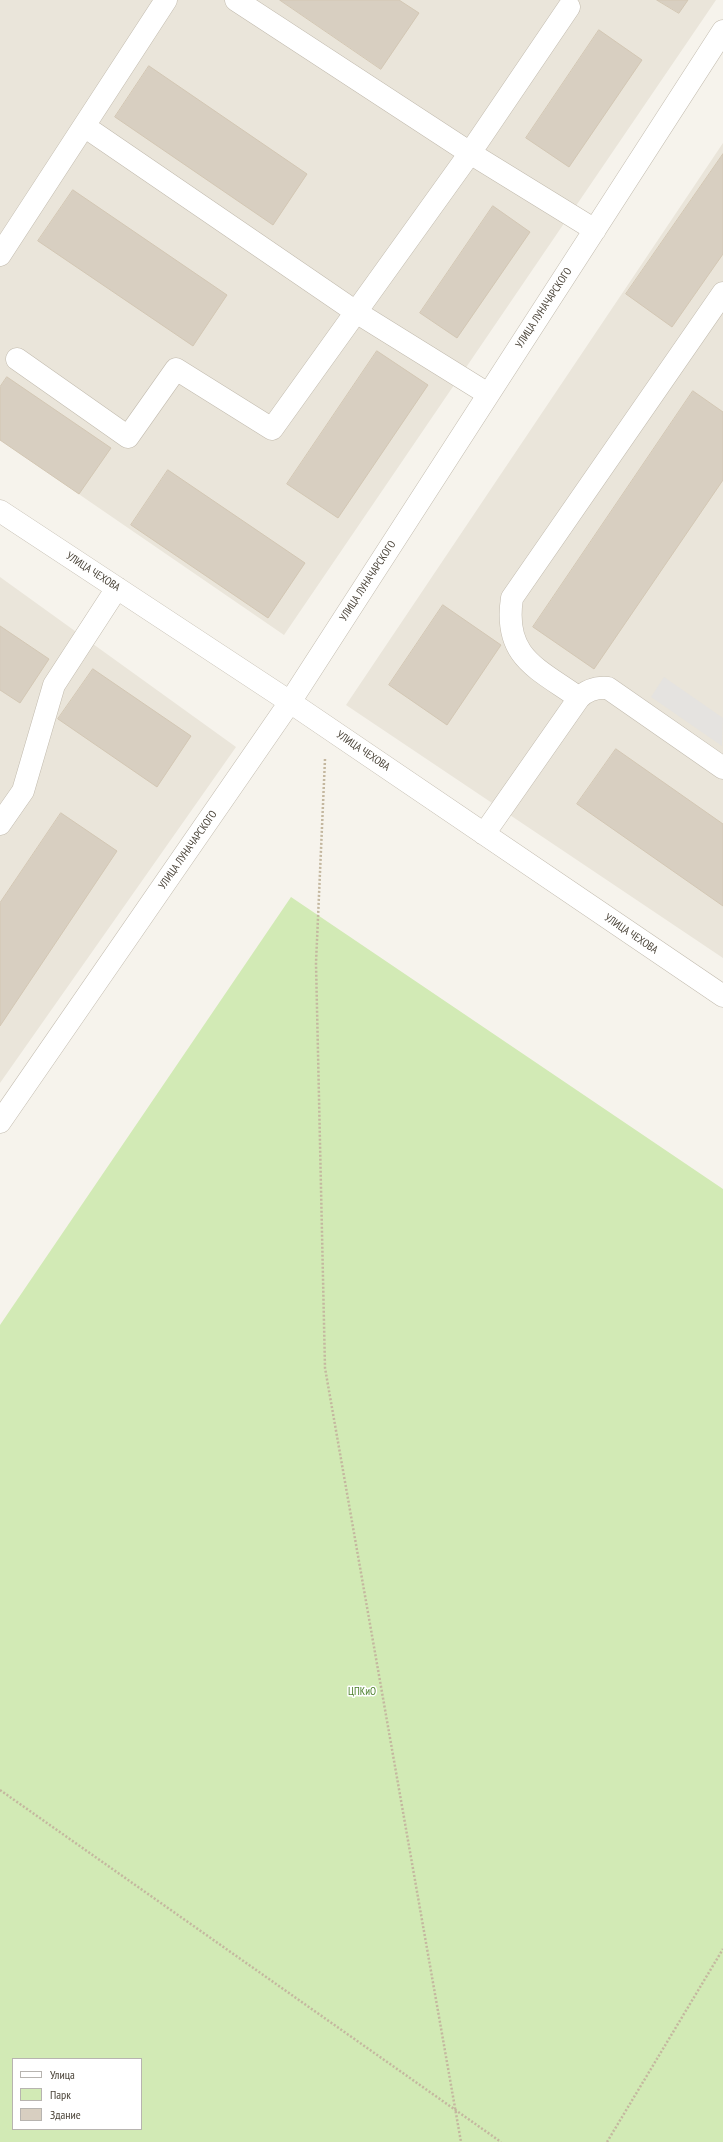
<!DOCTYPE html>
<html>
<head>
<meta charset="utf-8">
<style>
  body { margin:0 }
  #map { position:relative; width:723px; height:2142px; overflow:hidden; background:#f6f3ec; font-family:"PT Sans Narrow",sans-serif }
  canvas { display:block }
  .legend { position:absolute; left:12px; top:2058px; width:130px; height:72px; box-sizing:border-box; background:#fff; border:1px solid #b7b4b0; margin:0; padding:5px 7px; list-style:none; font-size:12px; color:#4b4439 }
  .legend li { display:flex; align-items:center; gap:8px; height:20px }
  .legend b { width:20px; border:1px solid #b7b4b0 }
</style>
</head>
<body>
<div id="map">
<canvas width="723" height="2142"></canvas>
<ul class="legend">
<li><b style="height:5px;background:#fff"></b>Улица</li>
<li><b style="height:11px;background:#d2eab5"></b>Парк</li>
<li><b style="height:11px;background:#d8cfc1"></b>Здание</li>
</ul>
</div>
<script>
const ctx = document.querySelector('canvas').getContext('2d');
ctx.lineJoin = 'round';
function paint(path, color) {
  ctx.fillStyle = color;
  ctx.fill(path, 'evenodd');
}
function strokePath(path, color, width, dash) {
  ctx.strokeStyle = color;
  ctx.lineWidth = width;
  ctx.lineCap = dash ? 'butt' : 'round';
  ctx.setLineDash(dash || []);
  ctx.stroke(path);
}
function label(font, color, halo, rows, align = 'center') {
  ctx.font = font + ' "PT Sans Narrow",sans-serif';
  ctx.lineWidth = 3;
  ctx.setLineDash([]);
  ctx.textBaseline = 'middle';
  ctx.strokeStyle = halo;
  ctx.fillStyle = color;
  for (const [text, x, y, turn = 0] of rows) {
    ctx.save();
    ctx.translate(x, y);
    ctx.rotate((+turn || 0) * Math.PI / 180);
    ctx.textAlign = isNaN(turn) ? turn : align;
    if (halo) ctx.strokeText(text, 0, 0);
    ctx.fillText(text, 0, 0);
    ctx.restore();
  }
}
paint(new Path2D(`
  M0,0H716L284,635L0,440Z
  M723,143V958L346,705Z
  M0,577L236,747L0,1083Z`), '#eae5da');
paint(new Path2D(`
  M291,897L723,1189V2142H0V1325ZM13,2059H141V2129H13Z`), '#d2eab5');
paint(new Path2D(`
  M664,677L723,718L722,746L651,697Z`), '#e5e3e0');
const building = new Path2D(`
  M280,0H399L419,13L381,69Z
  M657,0H688L679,13Z
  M599,30L642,60L569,167L526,138Z
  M149,66L307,174L273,225L115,117Z
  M723,154V254L672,327L626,294Z
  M73,190L227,295L193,346L38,241Z
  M493,206L530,232L457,338L420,313Z
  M377,351L428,385L338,518L287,484Z
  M7,377L111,448L79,494L0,440V387Z
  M693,391L723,412V480L594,669L533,627Z
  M168,470L305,563L268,618L131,525Z
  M443,605L501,645L447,725L389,685Z
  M0,626L49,659L20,703L0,690Z
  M93,669L191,736L157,787L58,719Z
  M616,749L723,824V906L577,804Z
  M61,813L117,851L0,1026V903Z`);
paint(building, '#d8cfc1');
strokePath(building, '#d3c7b4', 1);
const minor = new Path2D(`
  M236,0L470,153L569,7
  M84,126L356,312L488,394
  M0,255L166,0
  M17,359L128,437L176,369L272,429L470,153L595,230
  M0,511L290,702L723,996
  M579,698C537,668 503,657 512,598L723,293
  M0,824L23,791L54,685L117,588
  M484,834L579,698C587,690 596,687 608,688L723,768
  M0,1122L290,702L723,31`);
strokePath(minor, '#c2bbae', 23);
strokePath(new Path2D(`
  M325,759L316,963L325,1368L461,2142
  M0,1790L501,2142
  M607,2142L723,1949`), '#c4b79f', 2.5, [2, 2]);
strokePath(minor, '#fff', 22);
label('11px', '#4b4439', '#fff', [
  ["УЛИЦА ЛУНАЧАРСКОГО",544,308,-57],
  ["УЛИЦА ЧЕХОВА",93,572,33],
  ["УЛИЦА ЛУНАЧАРСКОГО",368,581,-57],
  ["УЛИЦА ЧЕХОВА",363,751,34],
  ["УЛИЦА ЛУНАЧАРСКОГО",188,850,-55],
  ["УЛИЦА ЧЕХОВА",631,934,34]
]);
label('11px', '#4a7f2a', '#fff', [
  ["ЦПКиО",362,1692]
]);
</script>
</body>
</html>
